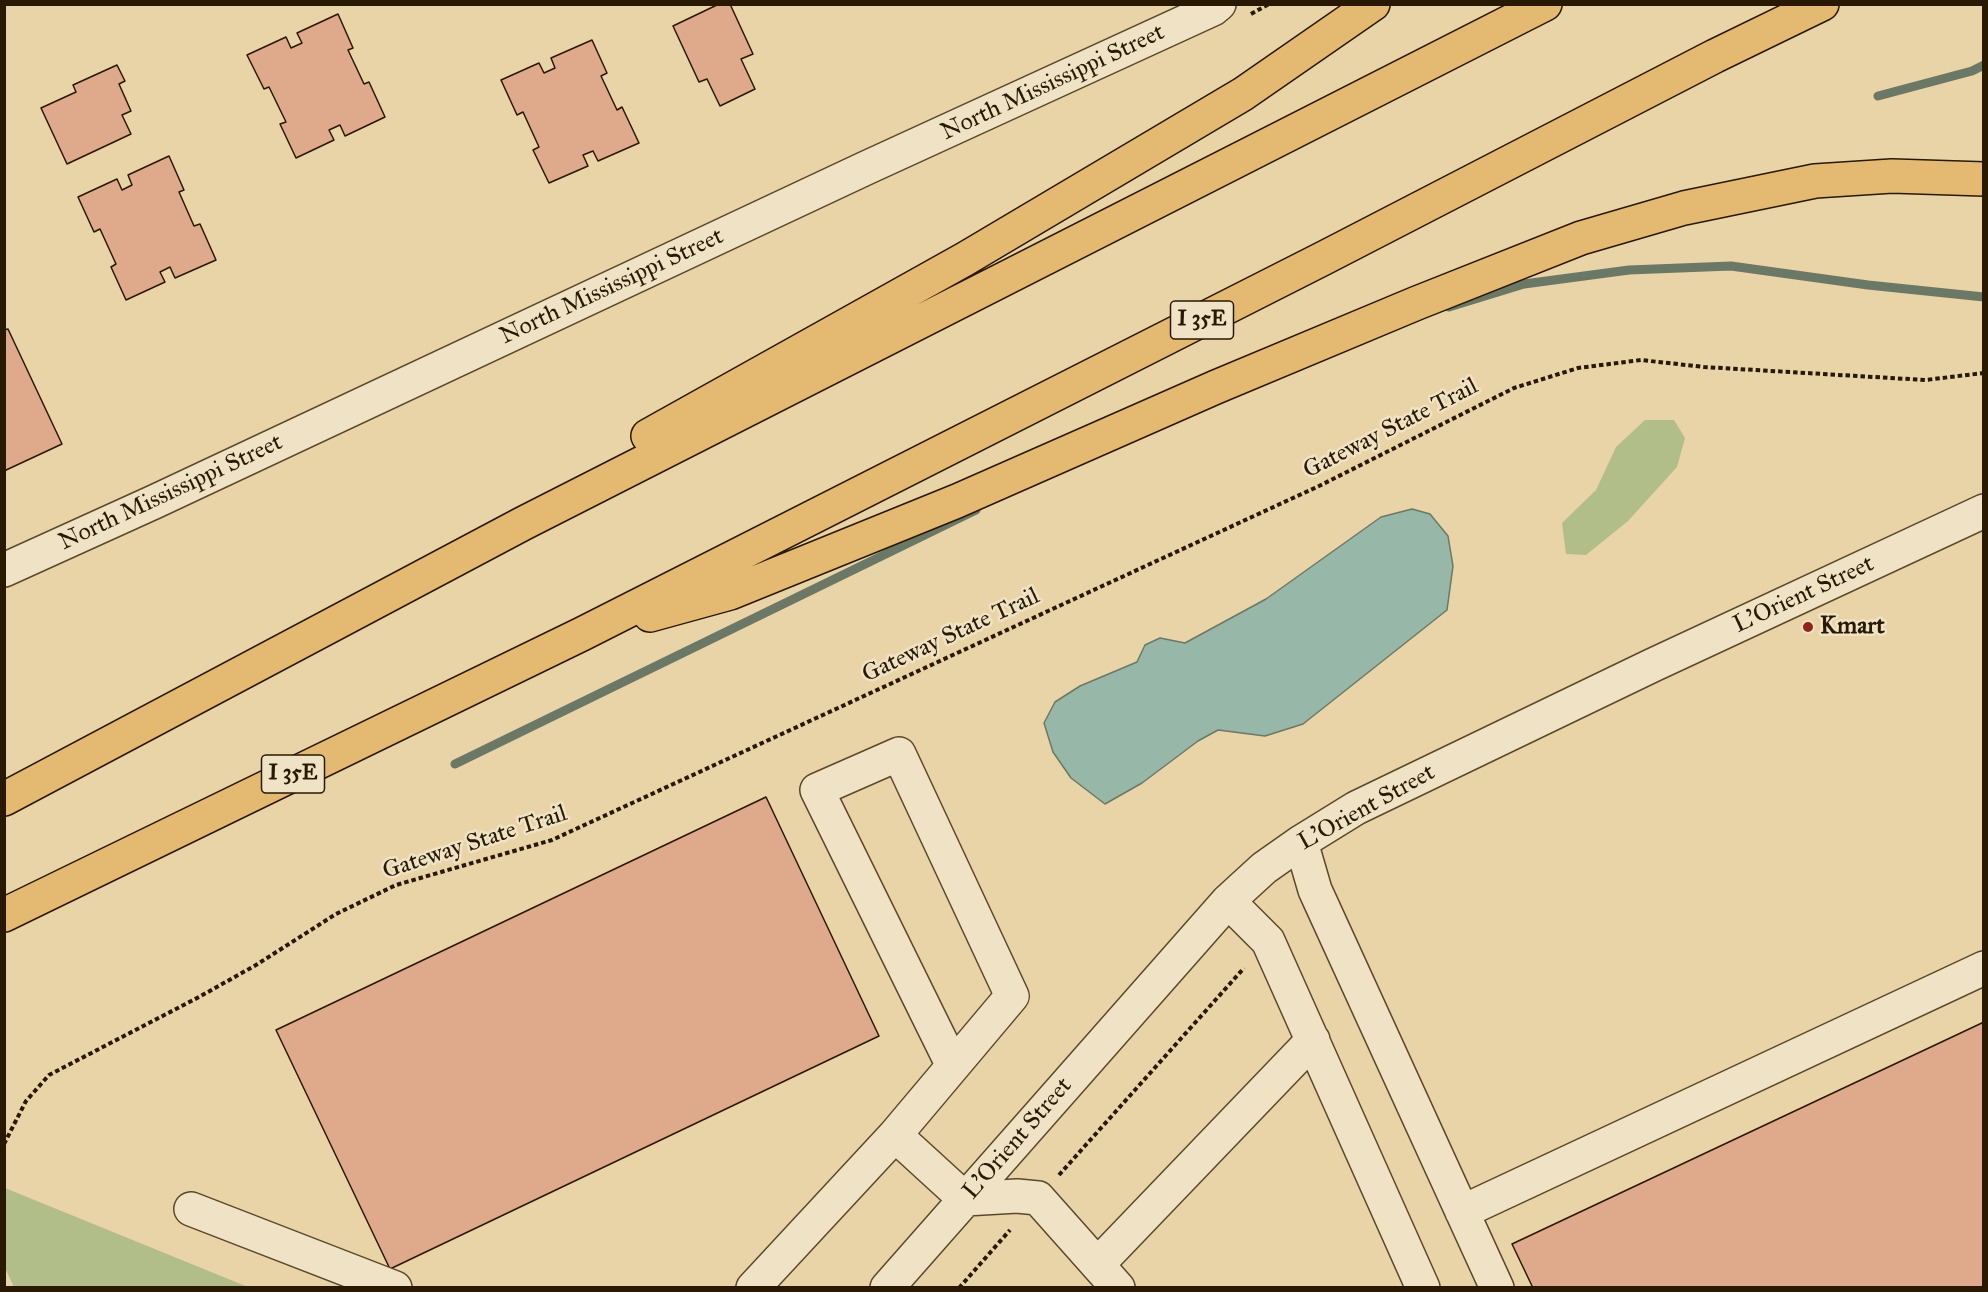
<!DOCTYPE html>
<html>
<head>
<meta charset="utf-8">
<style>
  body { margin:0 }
  #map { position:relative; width:1988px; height:1292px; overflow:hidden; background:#e8d4a6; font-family:"IM FELL Great Primer",serif }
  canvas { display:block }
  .frame { position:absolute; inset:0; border:6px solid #2a1902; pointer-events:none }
</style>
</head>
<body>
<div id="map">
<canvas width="1988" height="1292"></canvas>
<div class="frame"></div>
</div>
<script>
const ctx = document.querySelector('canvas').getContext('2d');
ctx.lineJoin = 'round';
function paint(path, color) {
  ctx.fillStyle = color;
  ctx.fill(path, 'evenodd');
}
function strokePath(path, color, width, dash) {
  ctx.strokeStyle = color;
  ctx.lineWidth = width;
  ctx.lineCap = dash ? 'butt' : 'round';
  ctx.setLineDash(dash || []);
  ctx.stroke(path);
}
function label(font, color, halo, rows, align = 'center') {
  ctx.font = font + ' "IM FELL Great Primer",serif';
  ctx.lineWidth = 5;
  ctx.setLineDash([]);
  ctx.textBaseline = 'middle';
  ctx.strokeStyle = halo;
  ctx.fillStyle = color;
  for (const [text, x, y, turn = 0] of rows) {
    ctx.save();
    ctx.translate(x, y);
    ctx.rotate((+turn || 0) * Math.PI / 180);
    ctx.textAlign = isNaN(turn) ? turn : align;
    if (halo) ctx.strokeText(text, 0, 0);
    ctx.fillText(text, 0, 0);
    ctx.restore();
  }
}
paint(new Path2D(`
  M1645,420H1674L1685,438L1677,467L1628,521L1586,555L1566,554L1562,523L1596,490L1616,447Z
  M5,1188L248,1287H14L5,1268Z`), '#b2be8a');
const water = new Path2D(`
  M1412,509L1430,514L1448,536L1453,566L1447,610L1303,724L1265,736L1218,730L1198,741L1142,783L1105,804L1071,778L1053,752L1044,723L1055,702L1080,686L1137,662L1145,645L1160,638L1185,643L1266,599L1381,517Z`);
paint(water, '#97b8a8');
strokePath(water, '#6b7866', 1.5);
strokePath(new Path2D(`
  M1878,96L1972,71L1984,65
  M1449,307L1524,284L1629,270L1731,266L1868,285L1984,297
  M455,764L976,510`), '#6b7866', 9);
const building = new Path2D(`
  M719,4H730L753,54L741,59L755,89L720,106L707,79L699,82L673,26Z
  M338,14L353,48L348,50L364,84L369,82L385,117L345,136L340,125L329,130L334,140L296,158L280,124L286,122L269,87L264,89L247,55L286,37L291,48L302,43L297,33Z
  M592,40L607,73L601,76L617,110L622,107L639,143L598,161L593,151L583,155L588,166L549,183L533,150L539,147L523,112L517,115L501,80L539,63L544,73L555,68L551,58Z
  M117,65L125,81L119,84L131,111L122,115L131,134L67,164L41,108L76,92L73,85Z
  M169,156L184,190L179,192L194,226L200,224L216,260L175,278L170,267L160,272L165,282L126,300L111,267L116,264L100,229L94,232L78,197L117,179L122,190L132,185L128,175Z
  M8,329L62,444L4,471V330Z
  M766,797L879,1036L390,1269L276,1030Z
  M1984,1022V1288H1533L1512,1244Z`);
paint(building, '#dfa98c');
strokePath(building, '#2a1902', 1.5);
const minor = new Path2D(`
  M4,570L154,502L866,168L1213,9L1219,4
  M1301,842L1315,890L1497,1288
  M1228,901L1268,941L1423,1288
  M895,1135L1012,996L899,754L817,790L953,1066
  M191,1209L395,1288
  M1462,1212L1984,968
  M1098,1264L1313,1040
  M753,1288L895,1135L965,1199L1017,1196L1038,1198L1118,1288
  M887,1288L1228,901L1264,868L1301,842L1356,808L1653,665L1984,511`);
const highway = new Path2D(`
  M648,436L965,259L1243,94L1373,4
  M650,615L730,593L957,501L1216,387L1417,303L1581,238L1684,208L1815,181L1892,176L1984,179
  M4,799L524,523L1545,4
  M4,915L582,634L1324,258L1715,56L1822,4`);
strokePath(minor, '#5a482b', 36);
strokePath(highway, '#2a1902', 36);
strokePath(new Path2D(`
  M1251,14L1269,4
  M4,1144L26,1101L49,1075L199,997L256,965L336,914L396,885L552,840L1319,486L1514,388L1578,368L1641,360L1704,367L1925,380L1984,373
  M1059,1175L1244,968
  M959,1288L1010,1230`), '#2a1902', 4, [4.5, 3]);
strokePath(minor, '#f0e3c5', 33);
strokePath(highway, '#e4ba73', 33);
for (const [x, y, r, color] of [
  [1808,627,6,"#8f2418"]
]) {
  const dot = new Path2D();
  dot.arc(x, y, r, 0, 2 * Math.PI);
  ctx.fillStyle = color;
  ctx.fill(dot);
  strokePath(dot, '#f0e3c5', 2);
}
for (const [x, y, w] of [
  [1202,320,63],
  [293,774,63]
]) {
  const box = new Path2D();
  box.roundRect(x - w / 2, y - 19, w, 38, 4.5);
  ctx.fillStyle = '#f0e3c5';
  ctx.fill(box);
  strokePath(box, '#2a1902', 1.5);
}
label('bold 22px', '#2a1902', null, [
  ["I 35E",1202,320],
  ["I 35E",293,774]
]);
label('24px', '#2a1902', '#f0e3c5', [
  ["North Mississippi Street",1053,83,-25],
  ["North Mississippi Street",612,287,-25],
  ["Gateway State Trail",1391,429,-27],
  ["North Mississippi Street",171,493,-25],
  ["L'Orient Street",1804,595,-25],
  ["Gateway State Trail",951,636,-25],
  ["L'Orient Street",1367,808,-29],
  ["Gateway State Trail",475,843,-18],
  ["L'Orient Street",1018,1139,-49]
]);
label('bold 24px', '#2a1902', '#f0e3c5', [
  ["Kmart",1820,627]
], 'left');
</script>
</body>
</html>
